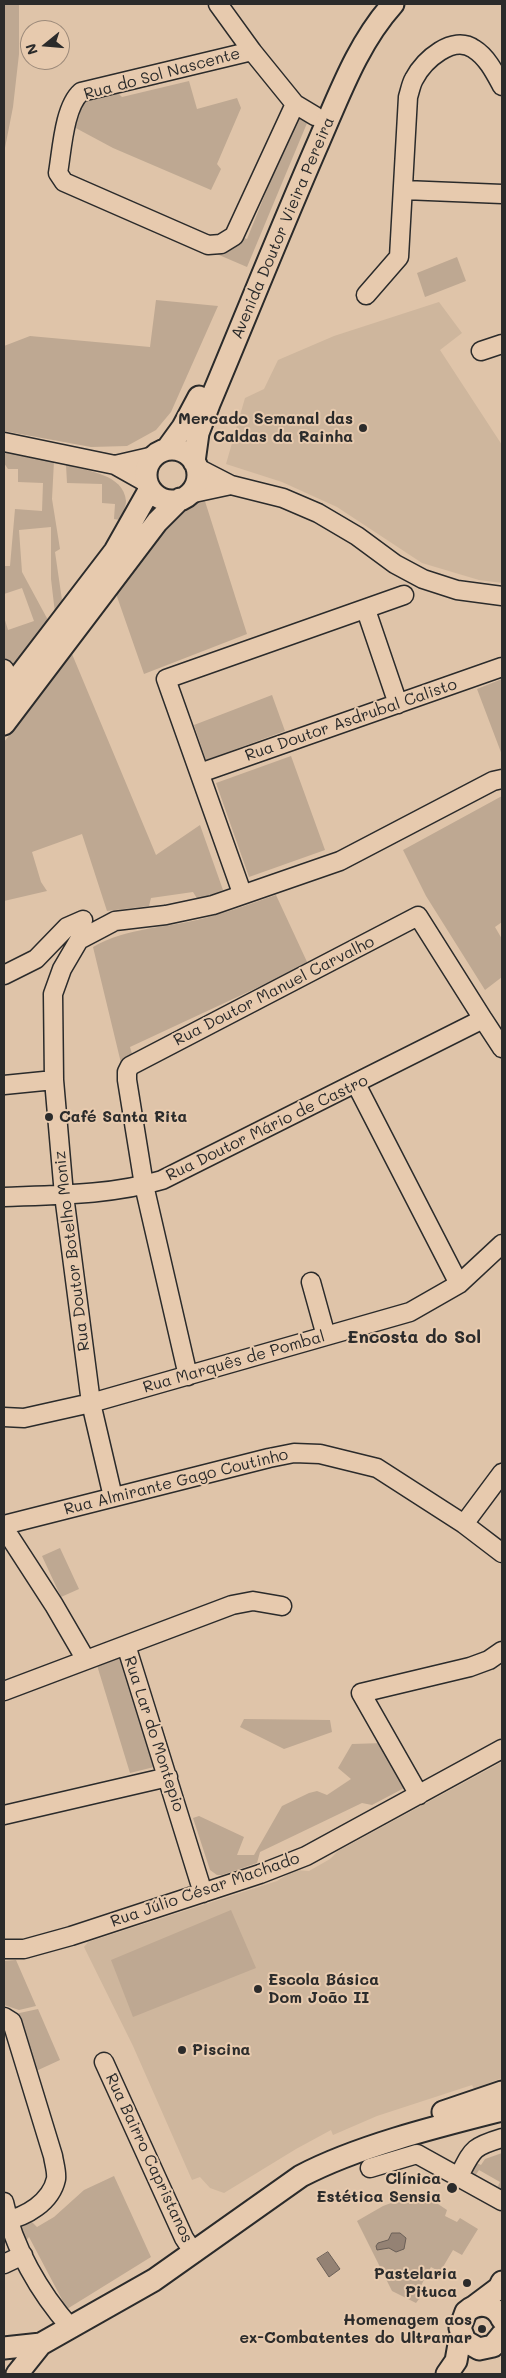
<!DOCTYPE html>
<html>
<head>
<meta charset="utf-8">
<style>
  body { margin:0 }
  #map { position:relative; width:506px; height:2378px; overflow:hidden; background:#dfc4a9; font-family:Mali,sans-serif }
  canvas { display:block }
  .frame { position:absolute; inset:0; border:5px solid #2b2b2b; pointer-events:none }
  .north { position:absolute; left:20px; top:20px; width:50px; height:50px; box-sizing:border-box; background:#e7caae; border:1px solid #9c8a7a; border-radius:50%; rotate:253deg; font-size:14px; font-weight:700; line-height:20px; text-align:center; color:#2b2b2b }
  .north::after { content:''; display:block; margin:auto; width:18px; height:22px; background:#2b2b2b; clip-path:polygon(50% 0,100% 100%,50% 72%,0 100%) }
</style>
</head>
<body>
<div id="map">
<canvas width="506" height="2378"></canvas>
<div class="frame"></div>
<div class="north">N</div>
</div>
<script>
const ctx = document.querySelector('canvas').getContext('2d');
ctx.lineJoin = 'round';
function paint(path, color) {
  ctx.fillStyle = color;
  ctx.fill(path, 'evenodd');
}
function strokePath(path, color, width, dash) {
  ctx.strokeStyle = color;
  ctx.lineWidth = width;
  ctx.lineCap = dash ? 'butt' : 'round';
  ctx.setLineDash(dash || []);
  ctx.stroke(path);
}
function label(font, color, halo, rows, align = 'center') {
  ctx.font = font + ' Mali,sans-serif';
  ctx.lineWidth = 4;
  ctx.setLineDash([]);
  ctx.textBaseline = 'middle';
  ctx.strokeStyle = halo;
  ctx.fillStyle = color;
  for (const [text, x, y, turn = 0] of rows) {
    ctx.save();
    ctx.translate(x, y);
    ctx.rotate((+turn || 0) * Math.PI / 180);
    ctx.textAlign = isNaN(turn) ? turn : align;
    if (halo) ctx.strokeText(text, 0, 0);
    ctx.fillText(text, 0, 0);
    ctx.restore();
  }
}
paint(new Path2D(`
  M439,302L462,333L440,350L502,445V583L479,580L422,563L337,507L282,482L226,464L245,398L264,389L278,360L334,336Z
  M502,1762V2078L474,2089L472,2085L377,2116L333,2135L331,2130L296,2149L224,2193L210,2188L200,2177L192,2180L133,2046L84,1947L88,1942L277,1881L295,1870L309,1871L330,1859L338,1851Z`), '#ceb69d');
paint(new Path2D(`
  M4,4H19V54L13,107L4,153Z
  M189,81L197,109L237,98L241,108L217,164L221,169L211,190L113,148L72,126L85,97L116,91L122,97Z
  M295,109L310,116L247,267L212,252L239,236L247,239L291,130Z
  M457,257L466,281L425,297L417,273Z
  M156,300L218,306L171,412L156,430L127,446L91,447L4,431V346L30,336L150,347Z
  M4,451L54,461L52,499L60,549L55,552L62,600L55,613L51,579V527L19,530L22,572L49,622L9,671L4,659V617L8,630L34,621L22,588L4,594V566H10L15,509L42,511L43,483L18,482V469H8L4,463Z
  M66,465C87,471 124,474 126,501C126,507 122,515 120,520L114,519L115,504L102,503V484L67,483Z
  M204,498L247,634L144,674L114,588L177,512Z
  M72,654L156,855L200,825L223,890L198,900L193,892L151,898L149,906L107,911L82,834L32,852L41,882L47,891L4,901V742Z
  M502,679V755L477,689Z
  M272,695L285,731L206,760L194,725Z
  M291,756L325,850L249,877L216,783Z
  M502,796V922L495,927L502,939V977L485,990L426,896L403,850Z
  M276,895L308,964L130,1047L132,1054L121,1063L93,947C127,927 168,928 205,918C229,912 252,903 276,895Z
  M60,1548L79,1589L61,1597L42,1556Z
  M122,1654L159,1762L154,1767L130,1773L96,1662Z
  M244,1719L330,1720L332,1732L284,1749L240,1727Z
  M384,1743L406,1787L372,1805L362,1803L260,1852L257,1863L222,1875H217L210,1870L193,1818L199,1816L244,1837L237,1855H254L282,1806L309,1793L317,1791L327,1795L351,1779L338,1768L352,1744Z
  M231,1910L256,1968L133,2017L111,1960Z
  M16,1960L36,2006L19,2010L4,2005V1961Z
  M38,2009L60,2060L36,2071L15,2014Z
  M502,2153V2193L496,2190L500,2182L479,2170L474,2178L468,2175L472,2161L481,2165L485,2159Z
  M114,2176L151,2257L67,2309L29,2237L25,2242L20,2232L22,2226L31,2221L37,2227L54,2217L84,2190Z
  M413,2195L425,2203L429,2198L447,2210L445,2216L457,2222L460,2218L478,2229L462,2255L453,2250L440,2272L431,2267L417,2293L422,2295L416,2303L392,2291L357,2221L383,2206Z`), '#bea892');
const water = new Path2D(`
  M392,2233H400L406,2238L404,2249L396,2252L389,2248L377,2250L376,2246L378,2243L388,2240Z
  M328,2252L340,2269L329,2277L317,2259Z`);
paint(water, '#948274');
strokePath(water, '#6a5f57', 1);
const minor = new Path2D(`
  M218,4L252,51L295,104L315,116
  M252,51L81,92C64,107 62,150 58,173L64,182L208,245L221,244L234,236L295,104
  M404,190L502,194
  M366,295L399,257L408,97C410,91 411,84 414,79C424,60 453,34 474,49C487,57 495,73 502,86
  M481,351L502,344
  M4,442L115,465L147,483
  M115,465L154,456
  M196,467L231,485L283,498L318,513L357,536L395,564L423,579L457,590L502,596
  M189,494L231,485
  M366,610L398,704
  M4,669L13,684L4,686
  M200,773L502,667
  M242,893L166,679L404,595
  M4,975L36,959L67,927L83,920
  M356,1084L459,1284
  M4,1085L54,1080
  M4,1197C56,1195 112,1195 162,1180L483,1019L502,1048
  M311,1282L326,1336
  M188,1376L144,1185L127,1080V1072L130,1066L418,916L483,1019
  M4,1417L24,1418L91,1403L410,1312L459,1284L502,1244
  M113,1497L91,1403L64,1195L54,1080L53,994L62,969L79,940L115,921L166,915L213,905L340,861L493,781L502,779
  M464,1524L502,1473
  M4,1525L269,1458L294,1453L320,1454L377,1468L464,1524L502,1553
  M4,1528L54,1605L86,1660
  M4,1691L126,1645
  M419,1795L361,1693L470,1667L489,1660L502,1651
  M4,1815L168,1777
  M203,1893L126,1645L232,1605L253,1601L282,1606
  M4,1949H24L71,1936L260,1874L306,1856L502,1749
  M4,2017L12,2022L53,2156C54,2163 57,2172 56,2179C51,2202 26,2217 4,2221
  M104,2062L184,2238L194,2253
  M370,2168L417,2154L502,2201
  M459,2176C473,2149 472,2147 502,2138
  M4,2202C13,2247 40,2293 70,2327
  M4,2264L23,2255`);
const major = new Path2D(`
  M167,449L183,427L199,397
  M146 475a26 26 0 1 1 52 0a26 26 0 1 1-52 0Z
  M194,462L198,433L209,404C246,316 281,228 319,141C340,93 358,43 393,4
  M4,696L115,551L150,489
  M4,724L157,522L180,499
  M443,2112L502,2092
  M475,2306L499,2288L502,2282
  M502,2319C495,2304 478,2301 466,2312L460,2328L465,2341L479,2349L493,2346L502,2335
  M4,2348L41,2344
  M17,2374L41,2344L154,2280L301,2176C358,2146 439,2126 502,2110
  M447,2374L456,2361L461,2333`);
strokePath(minor, '#2b2b2b', 21);
strokePath(major, '#2b2b2b', 25);
strokePath(minor, '#e7caae', 18);
strokePath(major, '#e7caae', 21);
for (const [x, y, r, color] of [
  [363,428,5,"#2b2b2b"],
  [49,1117,5,"#2b2b2b"],
  [258,1989,5,"#2b2b2b"],
  [182,2050,5,"#2b2b2b"],
  [452,2188,6,"#2b2b2b"],
  [467,2283,5,"#2b2b2b"],
  [482,2329,5,"#2b2b2b"]
]) {
  const dot = new Path2D();
  dot.arc(x, y, r, 0, 2 * Math.PI);
  ctx.fillStyle = color;
  ctx.fill(dot);
  strokePath(dot, '#e7caae', 2);
}
label('16px', '#2b2b2b', '#e7caae', [
  ["Rua do Sol Nascente",162,74,-15],
  ["Avenida Doutor Vieira Pereira",283,228,-67],
  ["Rua Doutor Asdrubal Calisto",351,720,-19],
  ["Rua Doutor Manuel Carvalho",274,991,-27],
  ["Rua Doutor Mário de Castro",267,1128,-26],
  ["Rua Doutor Botelho Moniz",72,1251,-97],
  ["Rua Marquês de Pombal",234,1362,-16],
  ["Rua Almirante Gago Coutinho",176,1482,-14],
  ["Rua Lar do Montepio",154,1734,72],
  ["Rua Júlio César Machado",205,1890,-19],
  ["Rua Bairro Capristanos",149,2158,65]
]);
label('bold 16px', '#2b2b2b', '#e7caae', [
  ["Mercado Semanal das",353,419],
  ["Caldas da Rainha",353,437],
  ["Café Santa Rita",59,1117,"left"],
  ["Escola Básica",268,1980,"left"],
  ["Dom João II",268,1998,"left"],
  ["Piscina",192,2050,"left"],
  ["Clínica",441,2179],
  ["Estética Sensia",441,2197],
  ["Pastelaria",457,2274],
  ["Pituca",457,2292],
  ["Homenagem aos",472,2320],
  ["ex-Combatentes do Ultramar",472,2338]
], 'right');
label('bold 18px', '#2b2b2b', '#e7caae', [
  ["Encosta do Sol",414,1337]
]);
</script>
</body>
</html>
